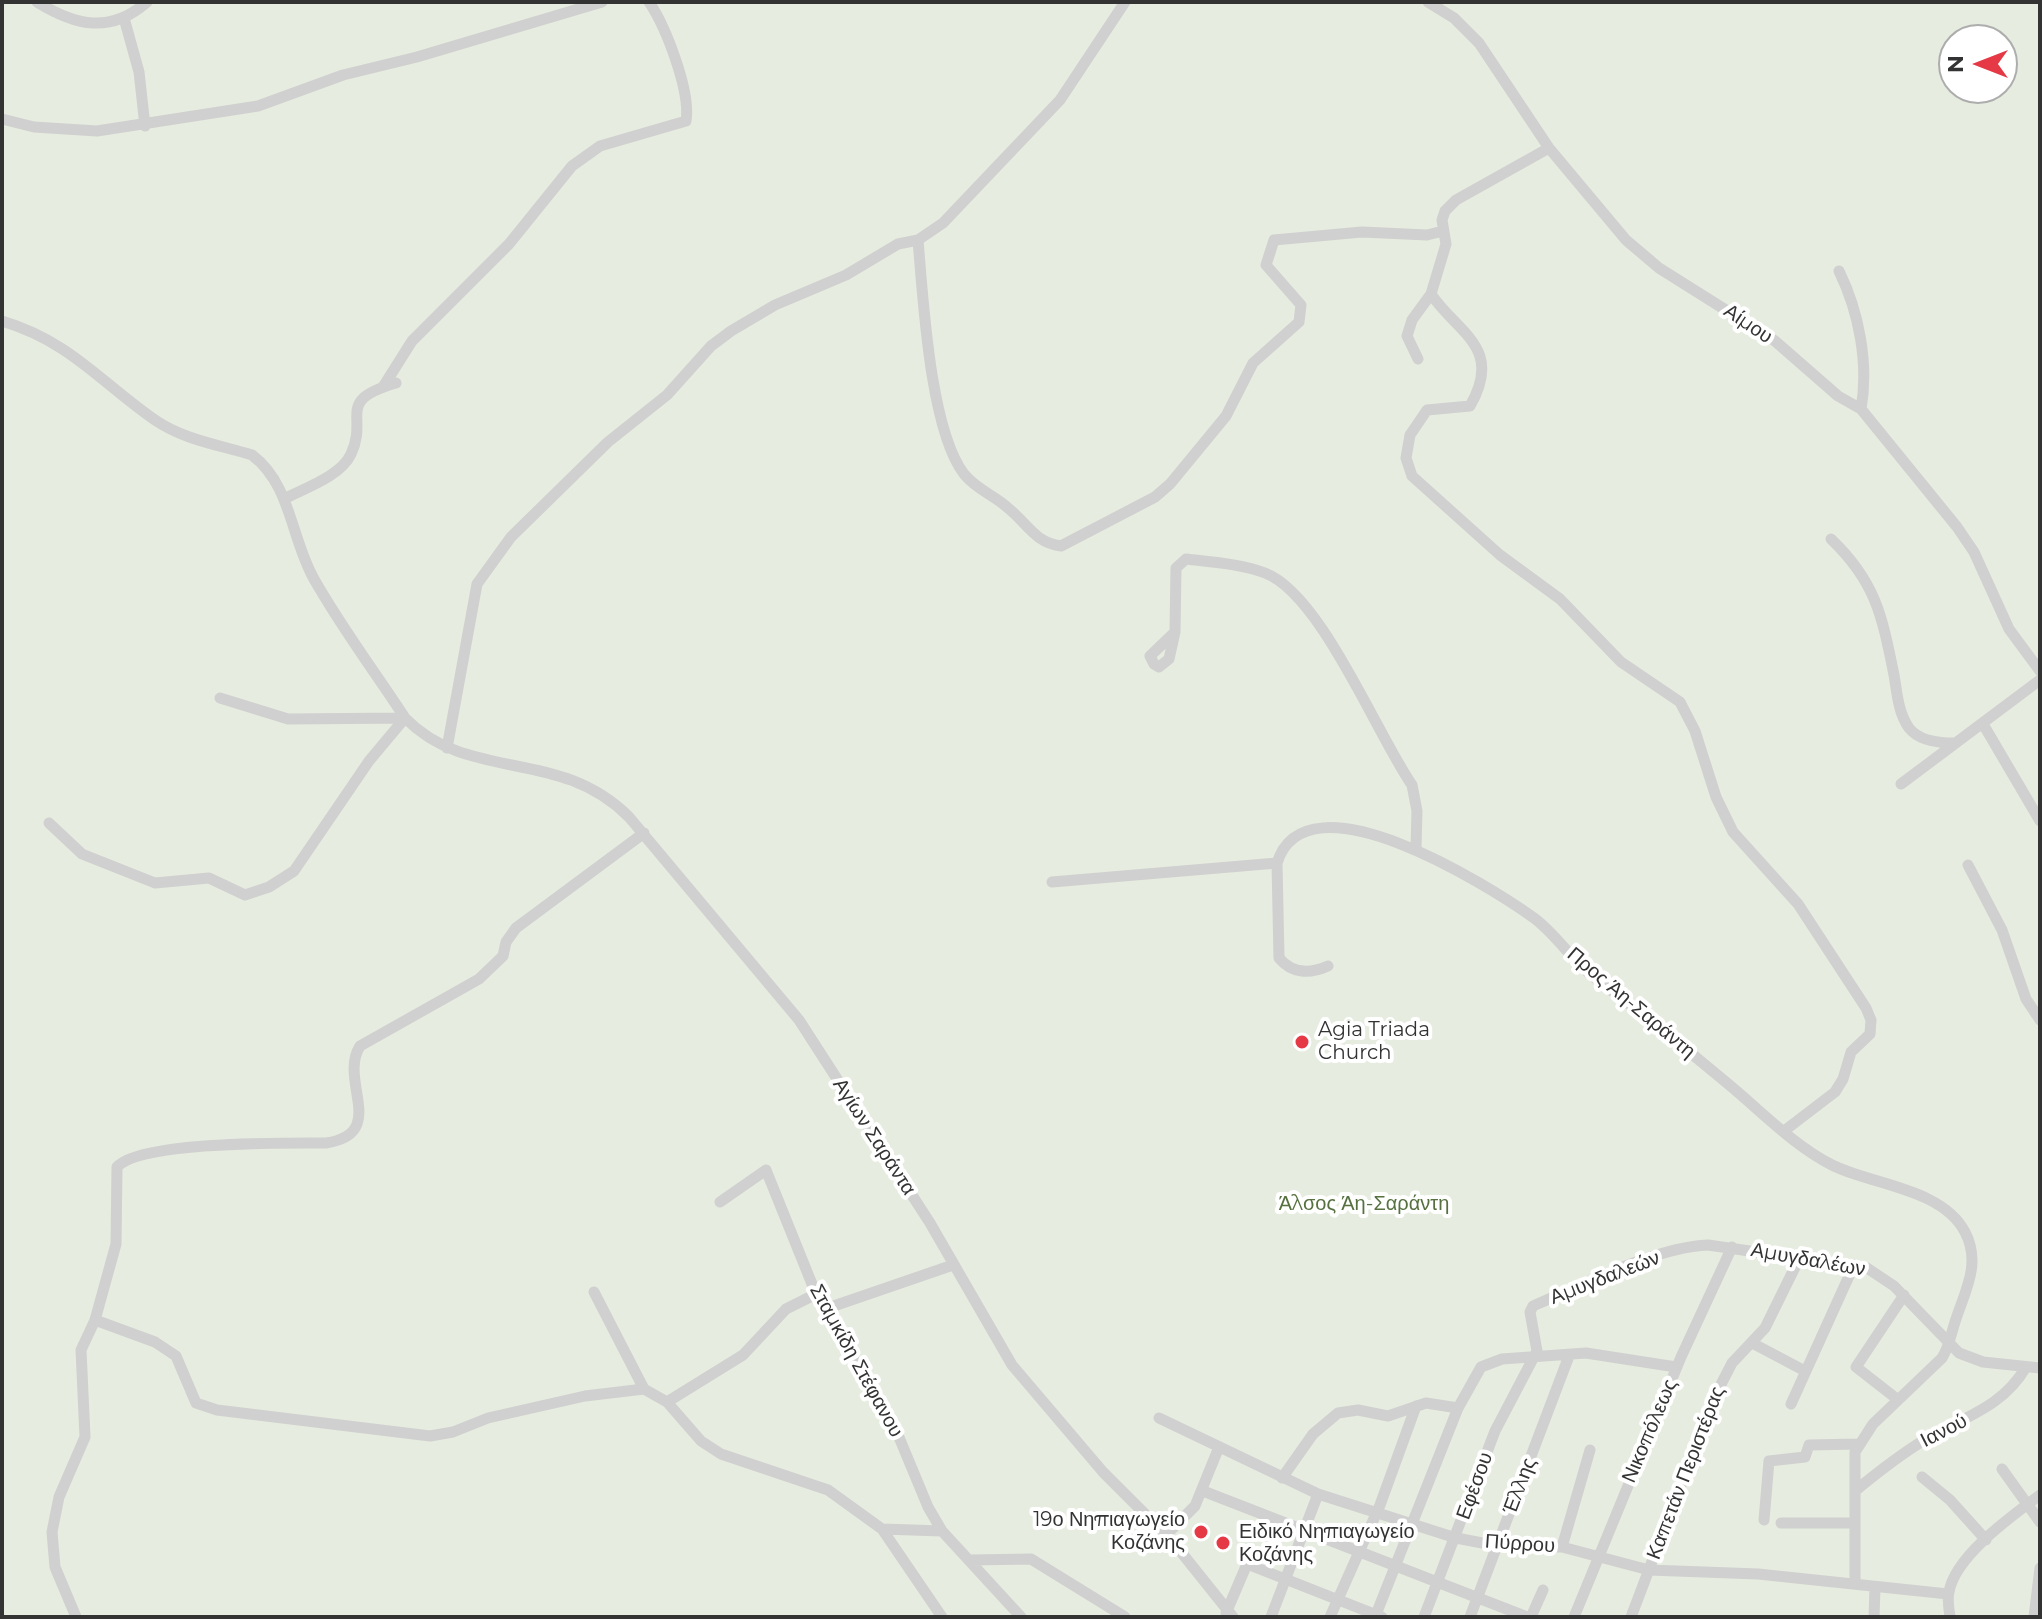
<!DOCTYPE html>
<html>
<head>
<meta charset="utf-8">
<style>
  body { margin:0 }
  #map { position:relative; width:2042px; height:1619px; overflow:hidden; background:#fff; font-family:Montserrat,sans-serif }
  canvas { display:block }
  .frame { position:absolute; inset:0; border:4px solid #333; pointer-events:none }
  .north { position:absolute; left:1938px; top:24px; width:80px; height:80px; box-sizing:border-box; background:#fff; border:2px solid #adadad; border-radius:50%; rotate:270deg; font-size:22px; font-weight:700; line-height:32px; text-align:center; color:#333 }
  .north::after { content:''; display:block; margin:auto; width:28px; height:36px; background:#e63946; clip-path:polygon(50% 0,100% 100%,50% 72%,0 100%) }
</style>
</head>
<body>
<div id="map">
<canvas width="2042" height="1619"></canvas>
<div class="frame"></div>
<div class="north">N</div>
</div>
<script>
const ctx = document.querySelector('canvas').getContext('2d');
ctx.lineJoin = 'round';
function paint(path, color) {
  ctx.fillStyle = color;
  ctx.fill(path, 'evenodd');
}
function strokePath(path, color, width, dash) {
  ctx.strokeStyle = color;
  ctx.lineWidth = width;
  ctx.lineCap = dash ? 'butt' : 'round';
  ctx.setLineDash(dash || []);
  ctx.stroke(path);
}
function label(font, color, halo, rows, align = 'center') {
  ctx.font = font + ' Montserrat,sans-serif';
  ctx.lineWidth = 8;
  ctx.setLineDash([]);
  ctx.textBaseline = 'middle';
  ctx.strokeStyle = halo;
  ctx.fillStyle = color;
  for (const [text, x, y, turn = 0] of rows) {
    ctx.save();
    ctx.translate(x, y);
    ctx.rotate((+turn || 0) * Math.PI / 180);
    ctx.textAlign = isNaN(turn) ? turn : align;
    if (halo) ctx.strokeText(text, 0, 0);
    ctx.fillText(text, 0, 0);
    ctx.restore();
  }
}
paint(new Path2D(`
  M2,2H2040V1617H2ZM1954,40H2002V88H1954Z`), '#e6ecdf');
strokePath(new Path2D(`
  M37,2C76,26 110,34 147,2
  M1428,2L1454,18L1479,43L1549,148L1626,240L1659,268L1775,341L1838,396L1861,409L1957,527L1974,552L2009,629L2040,671
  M124,18L139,72L145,126
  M2,119L34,127L97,131L258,106L343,75L417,57L602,2
  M1549,148L1456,200L1445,211L1442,220L1446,244L1431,294C1457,333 1504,347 1470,406L1427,410L1410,435L1406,458L1412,476L1500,555L1560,599L1621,662L1680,702L1695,731L1716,797L1733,832L1798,904L1866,1008L1871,1020L1870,1034L1851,1052L1843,1079L1835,1092L1784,1131
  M918,240C923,298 930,430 964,474C977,490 994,495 1008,508C1028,524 1034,542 1061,546L1155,497L1170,484L1226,416L1253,363L1299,322L1301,305L1266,265L1274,240L1362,232L1427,235L1443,231
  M1839,271C1859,312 1869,364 1861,409
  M2,321C71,342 99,381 155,420C184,440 220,445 252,455C291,484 291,539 314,579C341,627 375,672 405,718C470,784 558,746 629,817L799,1020L930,1223L1012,1365L1103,1472L1173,1542L1233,1617
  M1418,359L1407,336L1412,320L1431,294
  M383,387L412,341L509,244L572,166L600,146L686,121C691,92 666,27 649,2
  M284,499C305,488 341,476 351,454C369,416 334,401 396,383
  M1831,539C1876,582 1882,616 1894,675C1897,692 1898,713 1909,728C1919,741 1939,743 1954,743
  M1175,632L1169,659L1159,667L1154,664L1150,656L1175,632L1176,568L1186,559C1211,562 1242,564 1265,573C1321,594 1377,735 1412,785L1417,811L1416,848
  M220,698L288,719L405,718
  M1983,724L2040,821
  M447,748L477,584L511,537L608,442L667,395L711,346L731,331L775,305L846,275L898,244L918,240L943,223L1060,100L1125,2
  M1901,784L2040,680
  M49,823L82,854L155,883L209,878L245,895L269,887L294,871L369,761L405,718
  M1968,865L2002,930L2026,999L2040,1020
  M1052,882L1277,863
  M1328,966C1310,974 1292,974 1279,958L1277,863C1306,770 1489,886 1534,918C1557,935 1572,961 1595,978C1640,1012 1684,1047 1727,1083C1761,1111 1793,1145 1832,1165C1872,1185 1942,1188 1965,1232C1981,1263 1966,1289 1956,1319C1951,1333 1950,1345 1942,1358L1873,1424L1855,1452V1584
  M720,1202L766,1170L816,1294L896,1430L928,1507L942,1531L1021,1617
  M594,1292L644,1389L667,1402L701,1441L721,1454L828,1490L882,1529L942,1617
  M825,1309L953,1265
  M95,1320L155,1342L176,1356L196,1403L217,1410L430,1436L453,1432L488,1418L585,1396L644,1389
  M1754,1344L1805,1371
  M1897,1399L1856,1367L1904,1295
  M667,1402L743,1355L786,1309L816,1294
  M1791,1404L1854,1265
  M1159,1418L1318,1494L1456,1538L1498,1546L1562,1547L1649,1570L1758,1574L1948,1594
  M2002,1469L2040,1522
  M1922,1477L1950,1500L1986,1540
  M1282,1478L1313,1434L1338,1413L1358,1410L1388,1416L1426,1403L1458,1408
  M1203,1491L1527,1617
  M1855,1491C1878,1472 1901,1454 1926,1439C1964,1417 2003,1407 2026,1367
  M1764,1520L1769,1461L1805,1457L1809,1445L1858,1444
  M1781,1523H1855
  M882,1529L942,1531
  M1166,1535L1195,1506L1219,1447
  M1562,1547L1590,1450
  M971,1560L1031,1559L1125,1617
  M1226,1613L1247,1564L1382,1617
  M76,1617L55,1567L52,1532L59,1497L85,1437L81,1350L95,1320L116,1244L117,1167C140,1141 288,1143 326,1143C389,1133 338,1081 360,1046L479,979L503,956L506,942L516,928L644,833
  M1271,1617L1318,1494
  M1330,1617L1380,1505L1416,1406
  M1375,1617L1458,1408L1481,1367L1502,1359L1586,1353L1676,1367
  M1424,1617L1495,1431L1537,1351L1530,1312L1533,1306C1582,1285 1656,1247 1708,1245L1867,1268L1894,1286L1959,1353L1983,1362L2040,1368
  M1470,1617L1569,1356
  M1531,1617L1543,1590
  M1574,1617L1681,1357L1732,1247
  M1631,1617L1714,1398L1732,1363L1765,1328L1800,1257
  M1874,1617L1875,1587
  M1950,1617C1949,1609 1947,1599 1949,1592C1955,1556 2012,1516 2040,1495
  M2034,1617L2040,1568`), '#d0d0d0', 11);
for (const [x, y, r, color] of [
  [1302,1042,8,"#e63946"],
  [1201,1532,8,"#e63946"],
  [1223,1543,8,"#e63946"]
]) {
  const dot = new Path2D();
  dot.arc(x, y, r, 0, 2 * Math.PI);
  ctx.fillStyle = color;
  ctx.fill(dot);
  strokePath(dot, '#fff', 3);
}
label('20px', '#333', '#fff', [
  ["Αίμου",1748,324,34],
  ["Προς Άη-Σαράντη",1631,1003,40],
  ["Αγίων Σαράντα",874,1137,57],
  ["Αμυγδαλέων",1808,1260,10],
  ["Αμυγδαλεών",1605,1278,-21],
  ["Σταμκίδη Στέφανου",856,1361,61],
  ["Νικοπόλεως",1650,1431,-67],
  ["Ιανού",1944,1431,-27],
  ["Καπετάν Περιστέρας",1686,1473,-69],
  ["Εφέσου",1475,1486,-70],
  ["Έλλης",1520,1486,-69],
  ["Πύρρου",1520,1544,4]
]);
label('20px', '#333', '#fff', [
  ["Agia Triada",1318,1030],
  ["Church",1318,1053],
  ["19ο Νηπιαγωγείο",1185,1520,"right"],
  ["Κοζάνης",1185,1543,"right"],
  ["Ειδικό Νηπιαγωγείο",1239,1532],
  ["Κοζάνης",1239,1555]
], 'left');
label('20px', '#56703f', '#fff', [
  ["Άλσος Άη-Σαράντη",1364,1204]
]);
</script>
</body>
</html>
